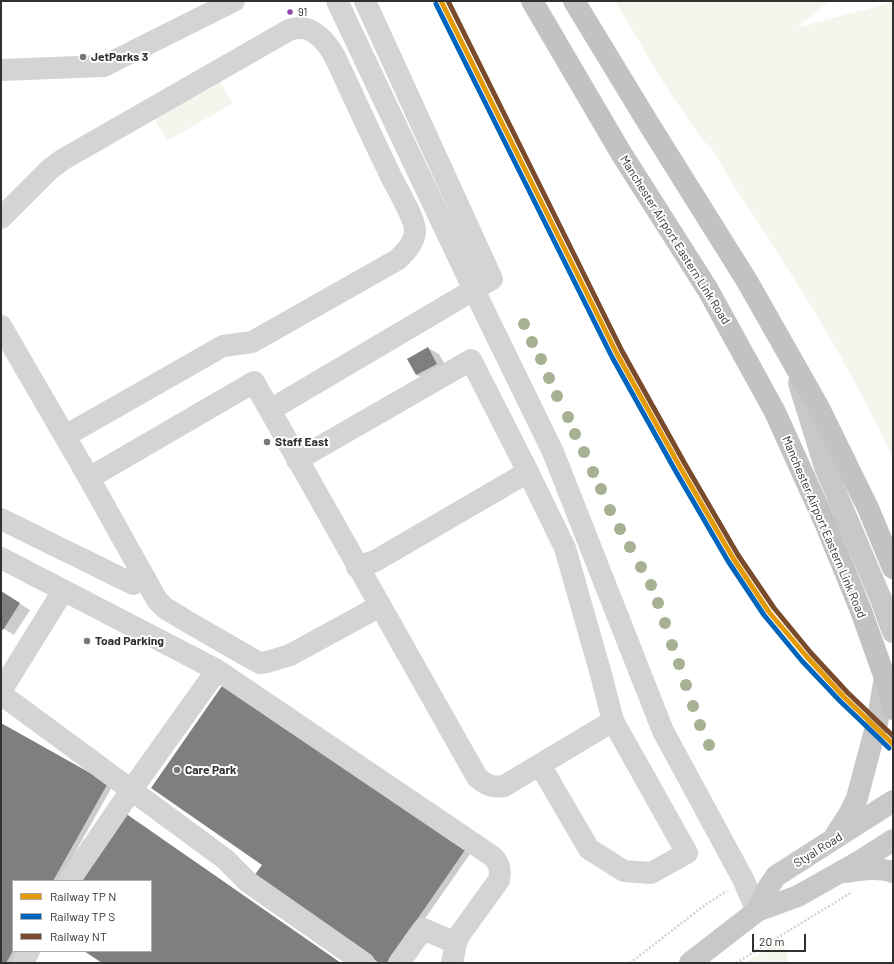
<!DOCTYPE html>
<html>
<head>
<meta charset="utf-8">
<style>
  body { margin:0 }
  #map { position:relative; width:894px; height:964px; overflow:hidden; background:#fff; font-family:Barlow,sans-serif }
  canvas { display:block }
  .frame { position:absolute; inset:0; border:2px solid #303030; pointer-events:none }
  .legend { position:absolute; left:12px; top:880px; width:140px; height:72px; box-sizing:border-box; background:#fff; border:1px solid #acacac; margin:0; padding:5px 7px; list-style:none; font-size:12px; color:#303030 }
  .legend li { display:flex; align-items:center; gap:8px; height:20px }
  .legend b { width:20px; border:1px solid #acacac }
  .scale { position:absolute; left:752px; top:934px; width:54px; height:18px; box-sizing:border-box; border:2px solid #303030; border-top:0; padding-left:5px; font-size:12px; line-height:14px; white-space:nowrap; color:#303030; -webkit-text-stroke:3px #fff; paint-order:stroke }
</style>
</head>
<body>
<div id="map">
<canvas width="894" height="964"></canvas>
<div class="frame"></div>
<ul class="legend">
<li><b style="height:5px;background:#e39a05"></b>Railway TP N</li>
<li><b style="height:5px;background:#0065bd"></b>Railway TP S</li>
<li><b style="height:5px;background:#7a4b2a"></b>Railway NT</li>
</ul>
<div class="scale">20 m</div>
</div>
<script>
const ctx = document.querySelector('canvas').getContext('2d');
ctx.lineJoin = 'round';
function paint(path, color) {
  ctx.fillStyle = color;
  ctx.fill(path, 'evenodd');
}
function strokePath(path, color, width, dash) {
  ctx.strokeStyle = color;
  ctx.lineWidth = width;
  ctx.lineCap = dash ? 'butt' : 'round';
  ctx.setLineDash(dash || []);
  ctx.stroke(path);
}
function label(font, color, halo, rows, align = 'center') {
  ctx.font = font + ' Barlow,sans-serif';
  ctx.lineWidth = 4;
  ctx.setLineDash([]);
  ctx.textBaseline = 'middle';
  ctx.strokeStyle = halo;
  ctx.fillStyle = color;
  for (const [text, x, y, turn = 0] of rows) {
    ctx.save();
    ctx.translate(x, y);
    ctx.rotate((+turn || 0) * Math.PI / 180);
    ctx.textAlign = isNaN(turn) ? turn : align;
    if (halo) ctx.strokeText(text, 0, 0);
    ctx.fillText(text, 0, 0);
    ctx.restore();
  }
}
paint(new Path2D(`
  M615,1H829L796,28L893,2V458C847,358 787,267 727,175L715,153L701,138L664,84Z
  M219,80L233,103L167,141L154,118Z
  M783,939L789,963H745L782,939Z`), '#f3f6ec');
paint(new Path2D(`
  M428,348L439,354L448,370L428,381L417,375L408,359Z
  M1,592L30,610L14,635L1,627Z
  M229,687L470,854L394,963H381L263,864Z
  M1,724L112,787L59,881H13V951H20L13,963H1Z`), '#0003');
paint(new Path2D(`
  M428,347L437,364L416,375L407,359Z
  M1,591L20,603L3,630L1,629Z
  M224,683L465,850L387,963H379L254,876L262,865L151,788Z
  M1,723L108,783L53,881H13V951L6,963H1Z
  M125,813L341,963H102L84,951H151V881H78Z`), '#7f7f7f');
strokePath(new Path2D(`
  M630,963L705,905L727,891
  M736,963L852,892`), '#d4d4d4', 2.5, [2, 2]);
strokePath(new Path2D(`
  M337,1L474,290L553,452L663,731L743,879L757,911
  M1,70L104,66L234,1
  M1,218L49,170L62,160L289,30C292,29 296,28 299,28C314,27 327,43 334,55C352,93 369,131 387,168C393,183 416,218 415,232C414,243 405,253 397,260L252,342L223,346L65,436
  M1,326L85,471L157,600L165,608L183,619L254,660L260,663L267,662L290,655L380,606
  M270,410L492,279L365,1
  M297,460L471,360L528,472
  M89,478L254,382C328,514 402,646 477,777C486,785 492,788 504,786L613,721L602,678L565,548L528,472L375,561L357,567
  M1,519L133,584L145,578
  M1,558L217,670L492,856C500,863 501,870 499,880L460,934L456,943L452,963
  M1,691L63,591
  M1,694L225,859L248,882L364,963
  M540,765L589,849L624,871L651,873L687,853L613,721
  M69,881L132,789L217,670
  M23,963L29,951
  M399,963L423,929L456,943`), '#d4d4d4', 22);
strokePath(new Path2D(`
  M799,383L825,467L881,599L893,632
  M835,836L850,813L857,798L877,723L885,678
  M847,872C862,869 878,867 893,872
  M757,911L766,891L776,876L893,801
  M690,963L757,911L798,896L860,861L893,840`), '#c8c8c8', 22);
strokePath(new Path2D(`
  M532,1L621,153L708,290L775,412L826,525L860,608L885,678L893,709
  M574,1L650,126L747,281L819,408L868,508L893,568`), '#c2c2c2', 22);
strokePath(new Path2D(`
  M441,1L617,354L680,467L733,558L769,612L807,657L844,697L893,744`), '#e39a05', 5);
strokePath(new Path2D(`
  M436,4L612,357L675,470L728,561L764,615L802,661L840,701L889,748`), '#0065bd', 5);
strokePath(new Path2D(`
  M448,1L622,351L685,464L738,555L774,608L811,653L848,693L893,736`), '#7a4b2a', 5);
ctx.fillStyle = '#a6b092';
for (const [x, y] of [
  [524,324],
  [532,342],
  [541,359],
  [549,378],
  [557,396],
  [568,417],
  [575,434],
  [584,452],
  [593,472],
  [601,489],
  [610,510],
  [620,529],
  [630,547],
  [641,567],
  [651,585],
  [658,603],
  [665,623],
  [672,645],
  [679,664],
  [686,685],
  [693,706],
  [700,725],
  [709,745]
]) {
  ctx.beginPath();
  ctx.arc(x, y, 6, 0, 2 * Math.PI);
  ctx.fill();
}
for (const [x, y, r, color] of [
  [290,12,3.5,"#8e44ad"],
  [83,57,4,"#787878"],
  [267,442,4,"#787878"],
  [87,641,4,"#787878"],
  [177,770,4,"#787878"]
]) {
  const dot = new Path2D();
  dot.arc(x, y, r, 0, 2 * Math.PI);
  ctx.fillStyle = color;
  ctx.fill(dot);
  strokePath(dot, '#fff', 1.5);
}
label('11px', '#303030', '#fff', [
  ["91",298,12]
], 'left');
label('bold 12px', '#303030', '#fff', [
  ["JetParks 3",91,57],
  ["Staff East",275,442],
  ["Toad Parking",95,641],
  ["Care Park",185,770]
], 'left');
label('12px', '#303030', '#fff', [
  ["Manchester Airport Eastern Link Road",675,240,58],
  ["Manchester Airport Eastern Link Road",824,527,67],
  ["Styal Road",818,850,-32]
]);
</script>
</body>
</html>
